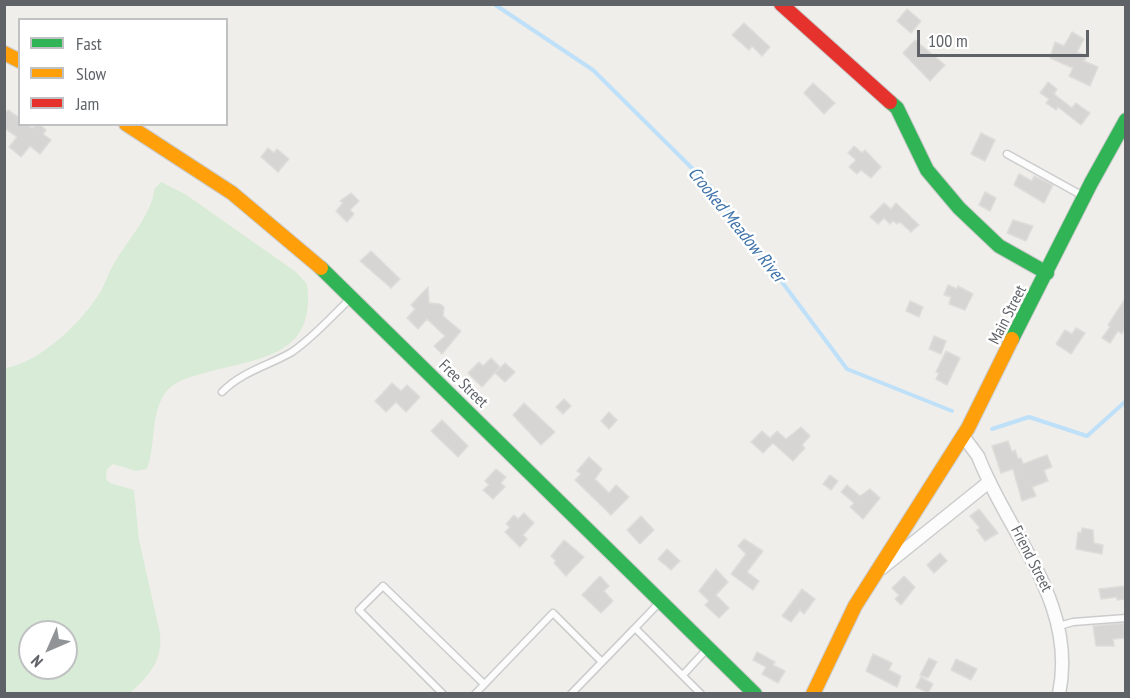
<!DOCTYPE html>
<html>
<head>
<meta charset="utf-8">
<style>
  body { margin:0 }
  #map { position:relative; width:1130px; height:698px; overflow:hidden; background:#efeeea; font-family:"PT Sans Narrow",sans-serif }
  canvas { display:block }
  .frame { position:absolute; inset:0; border:6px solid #5f6368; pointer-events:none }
  .legend { position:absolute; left:18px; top:18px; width:210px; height:108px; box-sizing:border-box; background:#fff; border:2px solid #bfc1c3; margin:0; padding:8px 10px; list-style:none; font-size:18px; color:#5f6368 }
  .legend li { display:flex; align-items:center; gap:12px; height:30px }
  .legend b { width:30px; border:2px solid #bfc1c3 }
  .north { position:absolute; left:18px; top:620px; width:60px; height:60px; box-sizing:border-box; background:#fff; border:2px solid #bfc1c3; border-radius:50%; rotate:225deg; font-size:16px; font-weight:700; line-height:24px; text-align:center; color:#5f6368 }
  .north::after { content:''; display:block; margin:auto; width:21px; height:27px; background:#919496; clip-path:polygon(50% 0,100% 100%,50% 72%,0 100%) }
  .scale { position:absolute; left:917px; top:30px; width:172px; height:27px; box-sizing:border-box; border:3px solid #5f6368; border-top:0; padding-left:8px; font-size:18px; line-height:21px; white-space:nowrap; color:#5f6368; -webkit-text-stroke:4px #fff; paint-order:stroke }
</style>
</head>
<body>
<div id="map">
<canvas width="1130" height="698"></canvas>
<div class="frame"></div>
<ul class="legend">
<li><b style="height:8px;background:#30b455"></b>Fast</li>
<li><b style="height:8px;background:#ff9f0a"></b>Slow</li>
<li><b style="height:8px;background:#e5322d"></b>Jam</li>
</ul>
<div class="north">N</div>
<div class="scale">100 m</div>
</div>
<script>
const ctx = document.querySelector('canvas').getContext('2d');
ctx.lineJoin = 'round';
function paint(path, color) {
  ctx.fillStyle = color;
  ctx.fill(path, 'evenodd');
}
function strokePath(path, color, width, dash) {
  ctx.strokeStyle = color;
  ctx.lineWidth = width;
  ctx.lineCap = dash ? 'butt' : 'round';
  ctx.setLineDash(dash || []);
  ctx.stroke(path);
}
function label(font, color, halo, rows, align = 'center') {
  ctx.font = font + ' "PT Sans Narrow",sans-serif';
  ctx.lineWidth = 5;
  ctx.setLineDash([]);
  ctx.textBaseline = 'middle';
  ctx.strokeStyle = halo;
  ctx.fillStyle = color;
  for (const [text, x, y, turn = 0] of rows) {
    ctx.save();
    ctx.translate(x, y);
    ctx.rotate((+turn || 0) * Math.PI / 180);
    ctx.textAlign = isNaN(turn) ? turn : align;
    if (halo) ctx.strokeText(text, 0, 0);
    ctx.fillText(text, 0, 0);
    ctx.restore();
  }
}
paint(new Path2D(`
  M161,182L185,194L296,272L307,284C317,359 255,358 201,374C188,377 173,382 165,393C150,415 156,446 147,469L136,471L113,464L107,469L106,479L110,483L134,490L139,540L160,633C163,660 150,675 130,693H5V368C40,363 83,321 101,291C106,282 109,271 115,262C127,241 153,213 154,189ZM30,632H66V668H30Z`), '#d8ebd6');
strokePath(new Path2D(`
  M494,4L593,70L711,187L847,369L952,411
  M992,429L1029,417L1087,436L1126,401`), '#bfe0f9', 4);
const building = new Path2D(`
  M907,9L921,21L911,33L897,21Z
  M744,23L770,47L762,56L752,46L749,50L732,35Z
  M1072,32L1084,39L1077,52L1087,56L1084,61L1098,67L1090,86L1069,76L1073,68L1050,58L1055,42L1064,46Z
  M915,40L945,65L930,81L903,53Z
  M1048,82L1057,89L1054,94L1072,108L1076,103L1090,113L1081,125L1058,107L1056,110L1046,103L1049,99L1040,93Z
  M813,83L835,103L824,114L804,93Z
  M8,110L20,118V124H27L32,128L39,124L46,130L43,134L51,140L40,154L30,146L21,157L9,147L17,137L4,128V115Z
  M981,133L995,140L985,161L971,154Z
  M854,146L862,153L865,150L881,167L871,178L861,170L857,174L849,167L856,160L848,153Z
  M268,148L274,153L277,149L289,159L278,172L261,157Z
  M1019,174L1032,181L1034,176L1053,185L1044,203L1014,185Z
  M985,192L996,198L990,211L979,205Z
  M351,193L359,201L350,210L354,214L347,222L336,211L343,203L340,201Z
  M884,203L891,209L896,203L919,225L911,232L900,222L897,224L893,221L890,224L884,218L878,224L870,217Z
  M1013,220L1033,226L1026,241L1007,233Z
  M371,251L400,279L391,288L360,261Z
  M948,285L957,289L958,286L973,294L965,310L949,304L951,297L944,295Z
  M428,287L429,303L440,304L444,307L443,316L461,331L442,354L434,346L445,336L427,319L418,329L407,318L415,309L411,305Z
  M1125,299V328L1122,334L1118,331L1110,343L1102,338L1110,327L1108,325Z
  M910,301L923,307L919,317L906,311Z
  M1076,328L1085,333L1071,354L1056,344L1065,330L1072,334Z
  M934,336L946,341L941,354L929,349Z
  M946,351L960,358L947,385L936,379L939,373L936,372Z
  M491,358L500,367L482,387L468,373L479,362L483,366Z
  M505,363L515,372L505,382L495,373Z
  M392,383L401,391L407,385L420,397L406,412L396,402L386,412L375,401Z
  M564,399L571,406L563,414L556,407Z
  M524,403L555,432L541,445L513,415Z
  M609,412L617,420L609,429L601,421Z
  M442,420L468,446L458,457L431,431Z
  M801,427L810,436L802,445L805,448L793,461L773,443L763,453L751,442L762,431L770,438L777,431L786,439Z
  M1008,441L1012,452L1015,450L1018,459L1021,458L1023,464L1047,455L1052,467L1044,470L1048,481L1032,487L1036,496L1022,501L1013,469L1001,473L992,446Z
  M589,457L602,469L595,479L609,493L616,485L629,497L611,515L575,480L581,474L577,471Z
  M496,469L506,477L501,483L505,487L493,499L483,490L489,485L485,481Z
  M830,475L838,481L831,490L823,484Z
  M847,485L860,496L870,489L880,498L863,519L850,507L854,503L841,492Z
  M979,509L998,533L985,541L977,530L980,528L970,516Z
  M524,513L534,523L523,535L527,539L520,547L505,532L510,527L506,524L514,515L518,519Z
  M641,516L654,530L640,544L627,530Z
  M1082,528L1093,530L1094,543L1103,545L1102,554L1076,549L1078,532L1081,533Z
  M744,539L763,551L747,572L759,581L753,590L731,574L746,554L738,546Z
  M564,540L584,557L566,576L554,563L556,561L551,556Z
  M667,549L680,561L671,570L658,559Z
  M940,553L947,561L934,573L927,565Z
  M716,569L728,582L716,595L729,608L719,618L705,605L709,601L699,591Z
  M600,576L609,586L604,591L613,601L601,613L582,595Z
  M904,576L915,587L901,605L895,599L899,595L892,588Z
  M1125,586V599L1117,600V597L1101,599L1099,589Z
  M802,589L815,599L804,614L800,610L791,622L782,616Z
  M1124,623L1125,638L1113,639L1114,646H1096L1093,626Z
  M757,652L775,662L773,665L785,671L778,683L762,674L766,667L753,660Z
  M873,654L892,663L889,670L901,676L897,687L866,671Z
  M929,658L937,662L928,678L920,675Z
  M956,659L977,669L971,680L951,670Z
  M921,677L933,684L928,693L916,687Z`);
paint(building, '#d6d5d3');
strokePath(building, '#deddd9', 1.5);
const lane = new Path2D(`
  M1007,154L1083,196
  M222,392C243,371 268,366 292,352C314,337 332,316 351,298
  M1059,626L1073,622L1126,618
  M635,628L659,603
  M683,675L706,650
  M443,694L359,610L383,586L484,684
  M475,694L553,613L601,661
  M571,694L635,628L701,694`);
const street = new Path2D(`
  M963,436L978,456C1008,535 1078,602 1059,694
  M882,568L989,482`);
const fast = new Path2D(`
  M890,102L897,108L927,170L959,208L999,246L1047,273
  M321,268L755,694
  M1012,339L1091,183L1126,120`);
const slow = new Path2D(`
  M4,53L20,61
  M126,124L232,193L321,268
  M813,694L855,606L968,428L1012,339`);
const jam = new Path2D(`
  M781,4L890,102`);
strokePath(lane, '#cbcccc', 9);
strokePath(street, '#cbcccc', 15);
strokePath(fast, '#cacacb', 16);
strokePath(slow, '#cacacb', 16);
strokePath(jam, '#cacacb', 16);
strokePath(lane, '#fdfcfc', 6);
strokePath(street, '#fdfcfc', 12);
strokePath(fast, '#30b455', 14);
strokePath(slow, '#ff9f0a', 14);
strokePath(jam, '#e5322d', 14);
label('16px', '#5f6368', '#fff', [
  ["Main Street",1008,315,-63],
  ["Free Street",463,384,44],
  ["Friend Street",1031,559,63]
]);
label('italic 18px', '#4174aa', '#fff', [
  ["Crooked Meadow River",736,225,51]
]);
</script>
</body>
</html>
